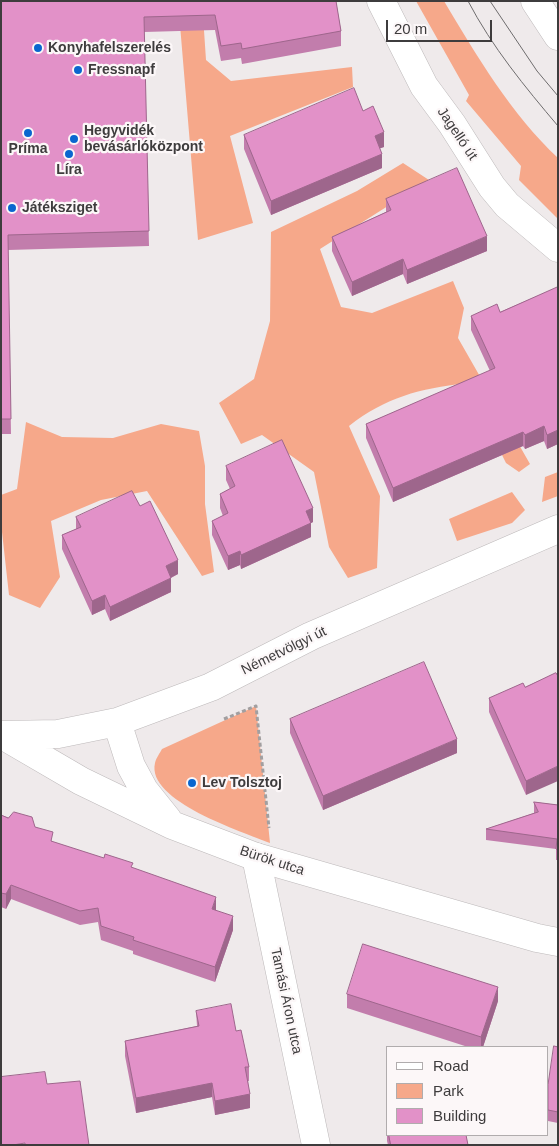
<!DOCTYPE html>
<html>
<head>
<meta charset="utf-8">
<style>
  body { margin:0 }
  #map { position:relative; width:559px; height:1146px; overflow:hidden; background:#efeaeb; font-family:Arial,sans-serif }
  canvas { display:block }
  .frame { position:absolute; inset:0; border:2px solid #3e3c3d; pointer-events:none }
  .legend { position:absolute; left:386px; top:1046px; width:162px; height:90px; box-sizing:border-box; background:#fcf7f8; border:1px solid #b0acad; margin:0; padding:6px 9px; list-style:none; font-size:15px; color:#3e3c3d }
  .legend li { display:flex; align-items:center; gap:10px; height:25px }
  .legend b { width:25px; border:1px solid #b0acad }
  .scale { position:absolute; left:386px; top:20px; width:106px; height:22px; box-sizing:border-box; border:2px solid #3e3c3d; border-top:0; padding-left:6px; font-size:15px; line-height:18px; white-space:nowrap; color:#3e3c3d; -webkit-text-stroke:4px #fcf7f8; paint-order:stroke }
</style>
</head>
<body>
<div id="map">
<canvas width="559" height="1146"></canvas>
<div class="frame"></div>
<ul class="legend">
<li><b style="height:6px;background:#fff"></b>Road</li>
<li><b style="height:14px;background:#f6a88a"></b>Park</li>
<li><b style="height:14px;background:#e291c8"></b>Building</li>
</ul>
<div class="scale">20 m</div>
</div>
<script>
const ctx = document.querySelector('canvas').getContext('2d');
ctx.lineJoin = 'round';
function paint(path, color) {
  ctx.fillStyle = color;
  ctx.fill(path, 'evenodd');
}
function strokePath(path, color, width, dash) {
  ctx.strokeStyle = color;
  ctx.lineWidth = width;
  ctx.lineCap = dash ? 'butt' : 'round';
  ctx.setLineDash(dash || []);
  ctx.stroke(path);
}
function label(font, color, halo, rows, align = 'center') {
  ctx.font = font + ' Arial,sans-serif';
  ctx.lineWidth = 4.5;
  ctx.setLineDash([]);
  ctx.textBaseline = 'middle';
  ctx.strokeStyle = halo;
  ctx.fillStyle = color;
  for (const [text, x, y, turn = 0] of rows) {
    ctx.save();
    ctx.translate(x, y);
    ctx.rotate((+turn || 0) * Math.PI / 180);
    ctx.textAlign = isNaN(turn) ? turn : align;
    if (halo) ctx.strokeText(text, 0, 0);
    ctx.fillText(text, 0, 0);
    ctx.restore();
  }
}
paint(new Path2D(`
  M178,1H202L206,60L231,81L352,67L353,87L230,136L253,223L198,240Z
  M416,1H444C476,55 512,115 558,158V219L519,180L521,166L466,101L469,95Z
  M403,163L429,180L320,249L341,307L372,313L453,281L464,308L458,338L530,464L519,472L506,463L466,383C419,389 386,397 349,426L380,496L377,568L348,578L329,547L314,472L262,435L241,444L219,403L254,379L270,321L271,232L357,191Z
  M26,422L62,437L113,438L161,424L199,431L205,466V504L214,572L202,576L147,491L101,500L51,521L60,577L40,608L9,595L1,523V495L17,489Z
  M558,472V496L542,502L545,477Z
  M512,492L525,510L512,523L457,541L449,519Z
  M256,706L270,843C243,832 146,801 155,763C156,758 160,753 162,749Z`), '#f6a88a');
const minor = new Path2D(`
  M381,1L424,86L452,124L492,187L507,205L558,248
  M535,1L558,36
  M256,857L316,1145`);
const tertiary = new Path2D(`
  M117,722L131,766L144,790L168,820
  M1,735L58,734L117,722L211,687L311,636L558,529
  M4,736L81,781L172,825L256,857L537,938L558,942`);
strokePath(minor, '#bdb9ba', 29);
strokePath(tertiary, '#bdb9ba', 29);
strokePath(new Path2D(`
  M224,719L256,706L269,828`), '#a29fa0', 3, [4, 2.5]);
strokePath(minor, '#fff', 28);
strokePath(tertiary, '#fff', 28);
strokePath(new Path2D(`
  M468,1C492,47 525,87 558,126
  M490,1L537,71L558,96`), '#6e6c6d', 1);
paint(new Path2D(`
  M1,1H336L341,31V46L242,64L241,58L221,61L215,30L144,32L149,246L8,250L11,434H1Z
  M363,111L384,147L380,148L382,168L271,215L244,149V135Z
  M386,199L487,251L407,284L403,274L352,296L332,251V237L386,212Z
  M558,287V444L547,449L544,441L525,449L523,446L393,502L366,438V424L490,371L471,330V316L500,312Z
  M226,466L313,522L311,523V537L241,569L240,565L228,570L212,535V521L223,516L220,508V494L230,489L226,480Z
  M140,506L178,574L171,578V592L110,621L105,609L92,615L62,549V535L76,529V517Z
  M556,673L526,795L489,712V698L525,687Z
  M290,719L457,753L323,810L290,733Z
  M534,802L558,805V860H556V849L486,840V829L534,813Z
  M1,815L35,827L53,842L133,868L216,910L233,930L215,982L133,954V951L101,940L98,922L80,925L11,899L6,909L1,907Z
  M347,994L498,1001L483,1047H468L347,1008Z
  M196,1011L236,1031L249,1067V1081H248L250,1108L215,1115L212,1097L136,1113L125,1056V1041L197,1026Z
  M558,1047V1123L548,1121V1085Z
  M387,1127H388V1135H466L468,1145H388L387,1141Z`), '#c27dac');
paint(new Path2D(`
  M384,132V147L375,150V136Z
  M382,154V168L271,215V201Z
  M487,236V251L407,284V270Z
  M403,259V274L352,296V282Z
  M544,426V441L525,449V435Z
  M558,430V444L547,449V435Z
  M523,432V446L393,502V488Z
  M313,508V522L311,523V537L241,569V555L306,511Z
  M240,551V565L228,570V556Z
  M178,560V574L166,580V566Z
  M171,578V592L110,621V607Z
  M105,595V609L92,615V601Z
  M457,739V753L323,810V796Z
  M558,766V781L526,795V781Z
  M11,885V899L6,909V894Z
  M216,897V911L212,909Z
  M233,916V930L215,982V967Z
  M498,987V1001L483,1047H481V1037Z
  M212,1083V1097L136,1113V1098Z
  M250,1094V1108L215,1115V1101Z`), '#9e668c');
const building = new Path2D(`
  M1,1H336L341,31L242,49L241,43L221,46L215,15L144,17L149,231L8,235L11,419H1Z
  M354,88L363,111L373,106L384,132L375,136L382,154L271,201L244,135Z
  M457,168L487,236L407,270L403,259L352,282L332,237L391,210L386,199Z
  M558,287V430L547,435L544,426L525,435L523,432L393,488L366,424L495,368L471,316L497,304L500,312Z
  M282,440L313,508L306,511L311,523L241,555L240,551L228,556L212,521L228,513L220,494L235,486L226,466Z
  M132,491L140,506L150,501L178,560L166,566L171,578L110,607L105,595L92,601L62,535L81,527L76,517Z
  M424,662L457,739L323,796L290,719Z
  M556,673L558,676V766L526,781L489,698L523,683L525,687Z
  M534,802L558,805V850L556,849L557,839L486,829L538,812Z
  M14,812L32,817L35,827L53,832L51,841L104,858L105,854L133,863L131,867L216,897L212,909L233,916L215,967L133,940L134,937L101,926L98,908L80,911L11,885L6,894L1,893V815L8,818Z
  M363,944L498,987L481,1037L347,994Z
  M231,1004L236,1031L241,1030L249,1067H245L250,1094L215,1101L212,1083L136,1098L125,1041L199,1026L196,1011Z
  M554,1046L558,1047V1112L548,1110V1085Z
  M45,1072L47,1084L80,1081L89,1145H25V1143L13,1145H1V1077Z
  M389,1135H466L468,1145H391Z`);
paint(building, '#e291c8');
strokePath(building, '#9e668c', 1);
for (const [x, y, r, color] of [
  [38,48,5,"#0a66cf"],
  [78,70,5,"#0a66cf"],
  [28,133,5,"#0a66cf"],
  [74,139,5,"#0a66cf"],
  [69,154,5,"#0a66cf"],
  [12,208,5,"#0a66cf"],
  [192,783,5,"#0a66cf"]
]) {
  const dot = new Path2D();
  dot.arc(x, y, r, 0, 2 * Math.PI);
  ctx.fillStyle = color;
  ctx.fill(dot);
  strokePath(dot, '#fcf7f8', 2);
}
label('bold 14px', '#3e3c3d', '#fcf7f8', [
  ["Konyhafelszerelés",48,48],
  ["Fressnapf",88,70],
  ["Hegyvidék",84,131],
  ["bevásárlóközpont",84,147],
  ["Príma",28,149,"center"],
  ["Líra",69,170,"center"],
  ["Játéksziget",22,208],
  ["Lev Tolsztoj",202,783]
], 'left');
label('14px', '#3e3c3d', '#fcf7f8', [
  ["Jagelló út",457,134,56],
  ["Németvölgyi út",284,651,-26],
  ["Bürök utca",272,861,18],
  ["Tamási Áron utca",286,1001,78]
]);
</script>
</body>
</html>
